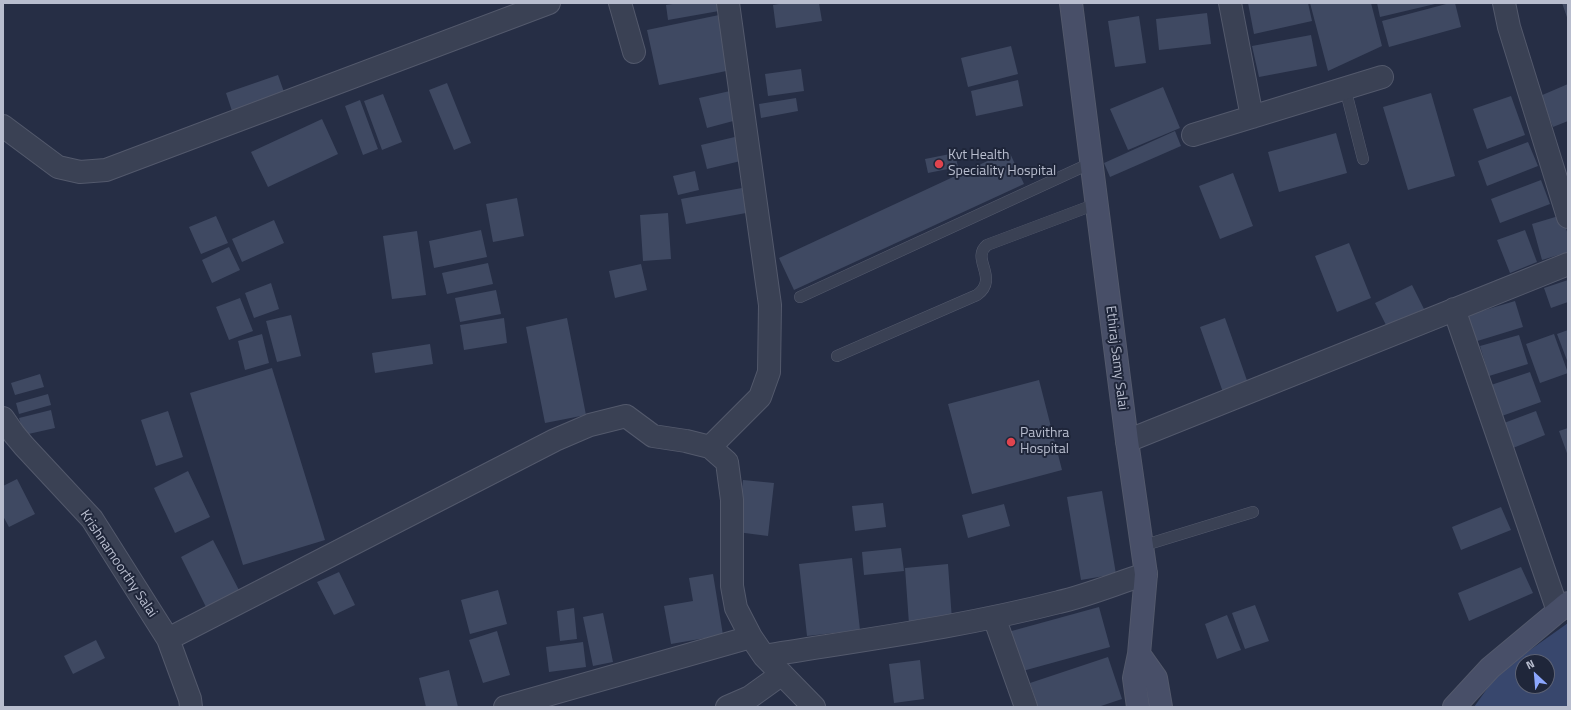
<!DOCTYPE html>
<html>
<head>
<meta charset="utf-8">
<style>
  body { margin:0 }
  #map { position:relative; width:1571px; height:710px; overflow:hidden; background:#262e45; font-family:"Titillium Web",sans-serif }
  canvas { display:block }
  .frame { position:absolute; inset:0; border:4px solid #b8bdce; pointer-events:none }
  .north { position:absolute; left:1515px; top:654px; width:40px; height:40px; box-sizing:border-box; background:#1f263a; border:1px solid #5c6275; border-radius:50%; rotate:334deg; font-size:11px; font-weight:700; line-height:16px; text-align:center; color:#b8bdce }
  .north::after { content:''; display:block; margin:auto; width:14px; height:18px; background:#8ca7fe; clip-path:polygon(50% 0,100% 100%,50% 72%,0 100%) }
</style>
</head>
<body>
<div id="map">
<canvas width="1571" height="710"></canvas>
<div class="frame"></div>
<div class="north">N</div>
</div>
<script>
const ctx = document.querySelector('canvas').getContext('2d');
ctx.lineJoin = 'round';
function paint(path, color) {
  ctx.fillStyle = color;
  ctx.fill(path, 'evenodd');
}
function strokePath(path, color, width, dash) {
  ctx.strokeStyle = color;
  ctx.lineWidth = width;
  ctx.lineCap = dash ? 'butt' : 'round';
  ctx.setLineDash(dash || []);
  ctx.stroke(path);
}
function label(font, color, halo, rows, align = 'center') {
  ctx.font = font + ' "Titillium Web",sans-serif';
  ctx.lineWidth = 4;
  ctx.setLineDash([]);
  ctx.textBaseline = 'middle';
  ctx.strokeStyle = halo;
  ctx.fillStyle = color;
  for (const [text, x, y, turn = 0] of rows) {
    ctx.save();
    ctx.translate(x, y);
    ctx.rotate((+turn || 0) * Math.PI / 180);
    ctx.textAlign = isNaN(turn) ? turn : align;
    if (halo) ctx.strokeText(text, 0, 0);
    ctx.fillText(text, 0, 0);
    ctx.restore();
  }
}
paint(new Path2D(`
  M1568,623V707H1474L1499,672ZM1523,662H1547V686H1523Z`), '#38476d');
paint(new Path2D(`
  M679,3H717L719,11L668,20L666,5Z
  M785,3H819L822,21L776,28L773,5Z
  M1248,3H1308L1312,21L1254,34Z
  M1310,3H1371L1382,46L1328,71Z
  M1377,3H1434L1435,4L1380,17Z
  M1450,3H1455L1461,27L1389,47L1382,21Z
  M1562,3H1568V20Z
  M1207,13L1211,44L1159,50L1156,19Z
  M719,15L731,70L659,85L647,30Z
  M1139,16L1146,63L1115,67L1108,21Z
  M1311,35L1317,66L1259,77L1252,46Z
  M1011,46L1018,74L968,87L961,58Z
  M801,69L804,91L768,96L765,74Z
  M278,75L284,92L232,111L226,93Z
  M1018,80L1023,106L976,116L971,91Z
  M447,83L471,143L454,150L429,90Z
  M1568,84V121L1553,127L1540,96Z
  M1163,87L1180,128L1128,150L1110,109Z
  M730,91L737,120L707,128L699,98Z
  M1431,93L1455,176L1408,190L1383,107Z
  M383,94L402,142L382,150L364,101Z
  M1511,96L1525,135L1487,149L1473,109Z
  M796,98L798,111L761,118L759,104Z
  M360,100L378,149L363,155L345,106Z
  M322,119L338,154L268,187L251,152Z
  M1175,131L1181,146L1110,177L1104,163Z
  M1336,133L1347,173L1279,192L1268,152Z
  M739,136L745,160L707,169L701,145Z
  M1528,142L1538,166L1487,186L1478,161Z
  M1009,151L1024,184L794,290L779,258Z
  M955,153L958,167L928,173L925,159Z
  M695,171L699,190L678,195L673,176Z
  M1233,173L1253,226L1220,239L1199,186Z
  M1541,180L1550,204L1500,223L1491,199Z
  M742,188L746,213L686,224L681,199Z
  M517,198L524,236L493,242L486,204Z
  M668,213L671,259L643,261L640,215Z
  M1562,215L1568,235V252L1542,260L1532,224Z
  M216,216L228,243L201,254L189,227Z
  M274,220L284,243L242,262L232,239Z
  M481,230L487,257L434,268L429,241Z
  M1525,230L1537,262L1510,273L1497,240Z
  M417,231L426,295L392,299L383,236Z
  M1349,243L1371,298L1337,312L1315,256Z
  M229,247L240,270L212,283L202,260Z
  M488,263L493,284L447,294L442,273Z
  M641,264L647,290L615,298L609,271Z
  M1568,280V302L1551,308L1544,288Z
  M271,283L279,309L254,318L245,293Z
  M1412,285L1424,309L1387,327L1375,303Z
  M496,290L501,314L460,322L455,298Z
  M240,298L253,331L229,340L216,307Z
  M1515,301L1523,327L1474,342L1465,316Z
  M291,315L301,356L277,362L266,321Z
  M504,318L507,343L464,350L460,325Z
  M567,318L586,415L545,423L526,327Z
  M1225,318L1250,389L1225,398L1200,327Z
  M1568,330V363L1557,334Z
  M262,334L269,363L245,370L238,341Z
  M1554,334L1568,373L1540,383L1526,344Z
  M1519,335L1528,364L1489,376L1480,346Z
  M430,344L433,364L375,373L372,353Z
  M272,368L325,540L243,565L190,393Z
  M1530,372L1541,402L1499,417L1488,386Z
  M40,374L44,387L15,395L11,383Z
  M1039,380L1062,470L972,494L948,404Z
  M48,394L51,405L19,414L16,403Z
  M51,410L55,428L24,435L19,418Z
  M168,411L183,457L156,466L141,420Z
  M1536,411L1545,435L1513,448L1504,423Z
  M1568,428V456L1559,431Z
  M188,471L210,517L175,533L154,488Z
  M17,479L35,514L9,527L3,516V486Z
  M743,480L774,483L768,536L737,532Z
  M1102,491L1116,574L1081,580L1067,497Z
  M883,503L886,527L855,531L852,506Z
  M1004,504L1010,526L968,538L962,515Z
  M1501,507L1511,530L1461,550L1452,527Z
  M213,540L240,592L207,609L181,557Z
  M901,548L904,571L864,575L862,552Z
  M852,558L860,630L807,636L799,564Z
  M948,564L952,620L909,624L905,568Z
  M1521,567L1533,593L1469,621L1458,593Z
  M339,572L355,605L334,615L317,582Z
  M713,574L723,635L671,644L664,606L693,601L689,578Z
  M498,590L507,624L470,634L461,600Z
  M1255,605L1269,641L1245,649L1232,613Z
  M1099,607L1110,647L1019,672L1008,632Z
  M574,608L577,639L560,641L557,611Z
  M603,613L613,662L593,666L583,617Z
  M1227,615L1241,650L1217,659L1205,624Z
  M497,631L510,675L483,683L469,640Z
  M96,640L105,658L73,674L64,656Z
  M583,642L586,667L549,672L546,647Z
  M1108,657L1122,699L1098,707H1038L1030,683Z
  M920,660L924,699L894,703L889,664Z
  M449,670L458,707H426L419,678Z`), '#3f4962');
const lane = new Path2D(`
  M1345,88L1363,159
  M800,297L1091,163
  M837,356L977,295C1000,278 970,259 987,245L1096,204
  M1142,546L1253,512`);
const street = new Path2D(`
  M620,3L634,52
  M1230,3L1252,117
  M1504,3L1509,27L1568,217
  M3,126L58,167L80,172L106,170L549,3
  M1193,135L1382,77
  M1454,309L1558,611
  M3,418L14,434L24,446L92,519L168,639L190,699L191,707
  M1127,441L1568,264
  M710,447L760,397L769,372L770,305L728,3
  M994,617L1026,707
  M168,639L555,440L590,425L626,416L653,436L686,441L710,447L727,462L732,500V586L736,608L751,637L764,656L814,707
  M764,656C862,640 962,627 1059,602C1089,595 1117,583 1146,574
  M505,707L751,637
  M727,707L750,697L782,674`);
const secondary = new Path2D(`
  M1071,3L1127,441L1146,574L1139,654L1134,678L1138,707
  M1139,654L1156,678L1161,707
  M1454,707L1490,668L1568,603`);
strokePath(lane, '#53596c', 12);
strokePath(street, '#53596c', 24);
strokePath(secondary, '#53596c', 24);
strokePath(lane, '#3a4154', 11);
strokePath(street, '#3a4154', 22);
strokePath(secondary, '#484f68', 22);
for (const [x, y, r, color] of [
  [939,164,5,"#e0444e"],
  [1011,442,5,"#e0444e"]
]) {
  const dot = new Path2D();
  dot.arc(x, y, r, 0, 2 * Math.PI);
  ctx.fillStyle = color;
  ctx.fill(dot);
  strokePath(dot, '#1f263a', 1.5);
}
label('14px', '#b8bdce', '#1f263a', [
  ["Kvt Health",948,156],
  ["Speciality Hospital",948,172],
  ["Pavithra",1020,434],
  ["Hospital",1020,450]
], 'left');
label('14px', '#b8bdce', '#1f263a', [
  ["Ethiraj Samy Salai",1116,358,83],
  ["Krishnamoorthy Salai",118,564,56]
]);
</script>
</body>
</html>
